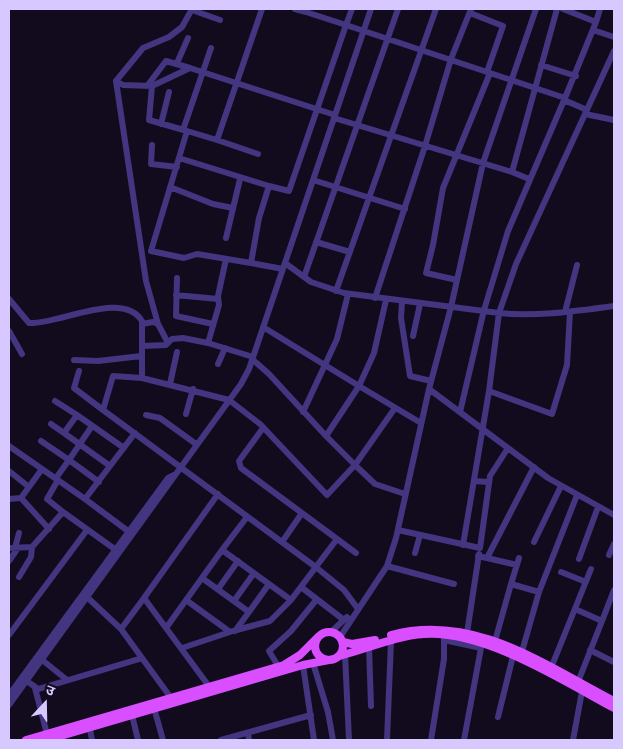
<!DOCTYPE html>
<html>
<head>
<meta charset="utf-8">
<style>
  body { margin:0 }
  #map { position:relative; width:623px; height:749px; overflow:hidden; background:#120b1e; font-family:"PT Sans","Noto Sans Devanagari",sans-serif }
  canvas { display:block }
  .frame { position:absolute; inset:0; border:10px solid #d7c8ff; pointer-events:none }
  .north { position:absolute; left:20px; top:679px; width:50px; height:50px; -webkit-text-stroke:4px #120b1e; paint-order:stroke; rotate:21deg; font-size:14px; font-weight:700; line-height:20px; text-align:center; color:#d7c8ff }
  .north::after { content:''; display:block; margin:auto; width:18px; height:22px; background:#d7c8ff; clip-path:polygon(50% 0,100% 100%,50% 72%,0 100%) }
</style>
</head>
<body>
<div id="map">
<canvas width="623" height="749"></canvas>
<div class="frame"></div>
<div class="north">उ</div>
</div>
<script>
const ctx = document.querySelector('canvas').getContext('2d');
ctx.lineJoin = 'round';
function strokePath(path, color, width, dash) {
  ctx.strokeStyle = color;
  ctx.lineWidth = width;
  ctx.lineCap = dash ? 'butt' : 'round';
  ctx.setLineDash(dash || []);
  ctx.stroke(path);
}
strokePath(new Path2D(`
  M295,9L306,12
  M352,9L346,25L565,98L508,231L484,310L460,412
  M536,9L483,163L451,307L429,389L548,478L614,515
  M563,9L596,22L565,98
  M192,10L220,20
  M470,13L503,26L487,72
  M596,22L600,9
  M593,30L614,37
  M177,63L188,38
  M541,65L576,76
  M116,81L146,281L158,324
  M147,86L166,61L190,68
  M152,86L123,85L116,81L143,48L169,37L182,27L192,9
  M564,100L587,110
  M585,114L614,120
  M334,118L512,172
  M161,124L169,92
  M183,130L211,48
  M187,131L217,140L262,9
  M217,140L258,154
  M152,145L151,164L177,167
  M179,158L269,186
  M529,179L512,172L557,9
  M313,180L405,209
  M170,187L213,204L233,208
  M226,238L240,179
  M316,242L350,252
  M226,259L218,296L219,305L208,343L253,357
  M251,263L197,254L184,258L151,251L187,131L149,120L152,86L190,68L335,115
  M285,263L311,282L344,293L499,313L516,264L614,51
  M283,269L251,263L259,218L269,186L289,191L346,25L306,12L307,9
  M304,277L398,9
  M177,278L176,316L213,324
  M457,280L426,273L433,245L443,188L490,73
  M336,291L436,9
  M176,295L218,299
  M375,298L425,146L451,59L471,9
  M9,299L29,323C58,325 123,289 142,321V378L229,400L260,424L327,495L355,465L375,484L405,494
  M402,302L401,318L410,376L431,381
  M565,312L577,265
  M142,324L153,322L158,324L168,343
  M263,327L359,386L374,353L386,300
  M9,331L22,354
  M413,336L420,304
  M142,346L166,345L172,339L183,338L208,343
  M252,359L269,374L326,436L359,386L421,423
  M74,360L98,361L141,356
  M218,364L225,348
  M79,371L74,388L103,410L113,376L142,378
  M170,384L177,352
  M489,391L552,414L567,365L570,312
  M55,401L77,415
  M103,410L317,568L344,590L358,609
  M303,412L337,339L348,294
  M186,414L193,389
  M146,415L160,418L196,444
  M51,424L64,433
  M92,426L69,460L99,482
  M263,428L239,461L241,468L356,553
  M326,436L355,465L395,408
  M41,441L69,460L56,478
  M9,446L85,499
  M110,466L64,433L77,415L124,448
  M42,469L21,498L49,529
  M9,471L29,487
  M58,480L47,499L63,512
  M474,481L488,482
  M9,499L21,498
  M247,517L222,550L291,600L337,539
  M398,530L480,548L490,476L508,448
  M132,534L85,499L135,433
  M282,542L302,513
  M534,542L561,486
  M463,545L489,391L499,313C537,317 576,311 614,306
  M9,548L32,547L63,512L116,550
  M15,548L19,533
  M415,553L420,535
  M609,555L614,544
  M478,556L487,558L534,467
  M487,558L517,565
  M519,558L511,584L539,592L577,495
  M579,559L598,507
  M9,561L18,548
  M387,566L454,584
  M561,572L586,582
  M19,577L31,557L32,547
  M202,578L249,612L235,631
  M301,587L344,620
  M218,589L238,561
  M87,597L121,629L144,598L166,628L222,550
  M144,598L218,494
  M234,601L254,573
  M575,609L602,621L614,590
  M249,612L269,584
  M166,628L211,689
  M121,629L171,698
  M233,631L270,621L291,600
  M331,632L347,617
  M467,633L479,554
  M9,635L87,530
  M340,637L387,566L396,538L429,389
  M444,640L481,648L464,740
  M495,641L511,584
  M369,646L371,706
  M182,648L230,632L186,600
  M590,650L614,662
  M345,654L349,740
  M521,655L539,592
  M41,659L67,680
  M313,663L328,712L333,740
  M303,665L314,740
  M278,666L269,651L291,631L317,599
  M551,668L591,569
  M24,679L38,689L142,658
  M578,682L602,621
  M35,688L47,734
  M9,695L168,478L174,475
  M9,705L241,384L249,369L371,9
  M154,708L163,740
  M132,715L138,740
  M498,717L513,656
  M89,724L92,740
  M248,733L249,740
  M221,740L311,715
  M387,740L391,641
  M431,740L444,659V638
  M573,740L583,686`), '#43357f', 6);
strokePath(new Path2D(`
  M315 646a14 14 0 1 1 28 0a14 14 0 1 1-28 0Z
  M391,635C473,613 543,664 614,701
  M343,642L352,644L375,640
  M339,656C367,649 395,636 424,634C484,630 562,680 614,708
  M26,740L284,665L300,655L318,637
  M47,740L303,665L334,659`), '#d94fff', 8);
</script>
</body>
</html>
